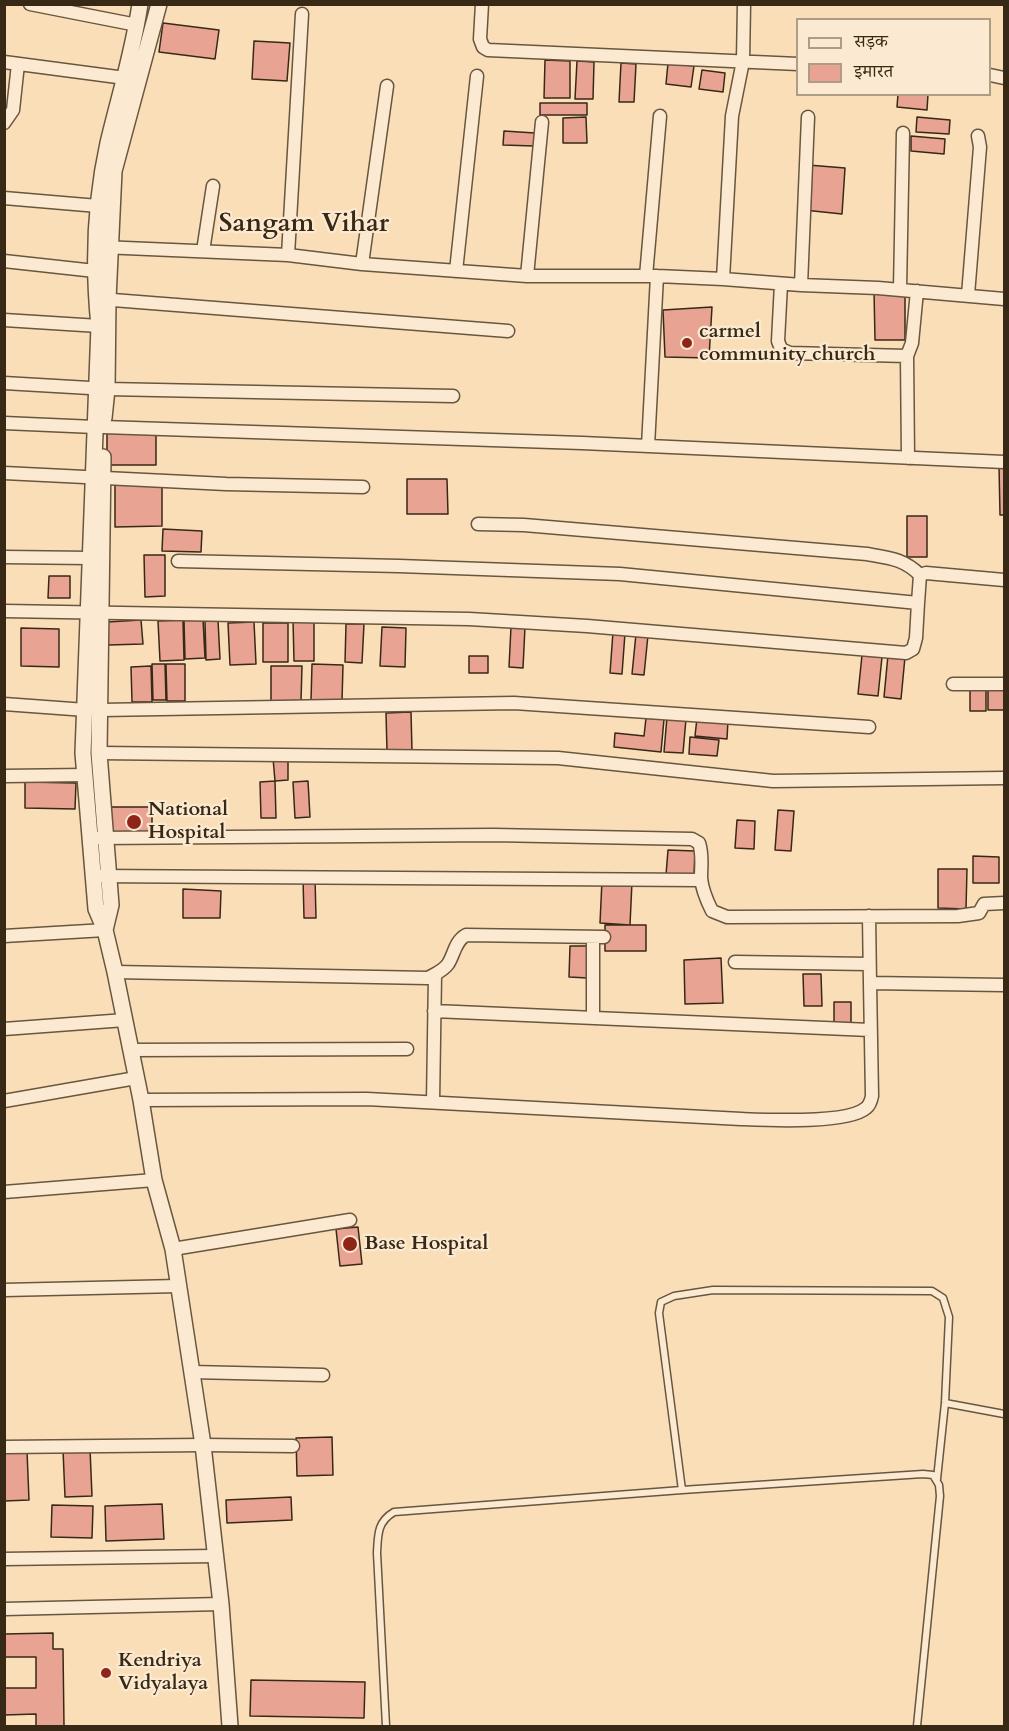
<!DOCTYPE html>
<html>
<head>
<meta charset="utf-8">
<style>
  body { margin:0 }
  #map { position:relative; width:1009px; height:1731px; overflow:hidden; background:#f9deb8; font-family:Cardo,"Noto Serif Devanagari",serif }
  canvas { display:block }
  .frame { position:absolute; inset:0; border:6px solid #382917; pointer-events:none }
  .legend { position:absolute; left:796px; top:18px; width:195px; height:78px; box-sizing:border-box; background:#fbead1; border:2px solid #ad9d87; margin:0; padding:8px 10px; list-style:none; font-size:18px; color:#382917 }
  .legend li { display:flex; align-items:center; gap:12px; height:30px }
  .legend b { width:30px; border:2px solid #ad9d87 }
</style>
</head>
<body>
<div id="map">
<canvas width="1009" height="1731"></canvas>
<div class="frame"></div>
<ul class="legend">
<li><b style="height:8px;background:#fbead1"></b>सड़क</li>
<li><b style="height:16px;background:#e9a393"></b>इमारत</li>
</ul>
</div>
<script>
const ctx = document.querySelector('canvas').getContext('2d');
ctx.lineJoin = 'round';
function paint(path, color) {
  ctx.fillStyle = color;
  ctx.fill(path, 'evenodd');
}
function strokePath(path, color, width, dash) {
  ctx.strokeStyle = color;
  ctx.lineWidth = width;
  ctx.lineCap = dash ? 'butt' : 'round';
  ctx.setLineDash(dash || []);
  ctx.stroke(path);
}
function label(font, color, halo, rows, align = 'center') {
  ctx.font = font + ' Cardo,serif';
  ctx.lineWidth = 4.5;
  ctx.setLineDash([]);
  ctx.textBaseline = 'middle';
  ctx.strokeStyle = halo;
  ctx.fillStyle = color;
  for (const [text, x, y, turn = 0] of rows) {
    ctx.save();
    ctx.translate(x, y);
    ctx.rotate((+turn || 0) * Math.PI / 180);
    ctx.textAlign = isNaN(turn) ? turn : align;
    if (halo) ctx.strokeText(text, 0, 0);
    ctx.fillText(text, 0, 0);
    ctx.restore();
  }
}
const building = new Path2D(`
  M163,23L219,30L215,59L159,52Z
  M254,41L290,43L287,81L252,79Z
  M545,60L570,61V98H544Z
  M577,61L594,62L593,99H575Z
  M621,63L636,64L634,102H619Z
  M668,63L694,66L691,87L666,84Z
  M702,70L725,73L723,92L699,89Z
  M898,94H928L927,110L897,107Z
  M540,103H587V115H540Z
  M586,117L587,143H563V118Z
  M917,117L950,120L949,134L916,132Z
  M504,131L535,133L534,146L503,145Z
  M911,136L945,139L944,154L911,151Z
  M808,165L845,168L842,214L804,210Z
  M874,291H905V340H875Z
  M712,307L709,358L665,357L663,310Z
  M107,431H156V465H107Z
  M999,465H1004V515H1000Z
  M407,479H447L448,514H407Z
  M115,484H162V526L115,527Z
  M907,516H927V557H907Z
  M163,529L202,531L201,552L162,551Z
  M144,555H165V596L145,597Z
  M49,576H70V598H48Z
  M203,619L205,658L185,659L184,620Z
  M141,620L143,644L108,645L107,622Z
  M183,620L184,660L160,661L158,621Z
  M218,620L220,659L206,660L205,621Z
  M293,620H314V661H294Z
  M254,622L256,664L230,665L228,623Z
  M263,623H288V662H263Z
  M346,624H364L362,663L345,662Z
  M382,627L406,628L405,667L380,666Z
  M511,627H525L523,668L509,667Z
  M21,628L59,629V667L21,666Z
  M613,632L625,633L622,674L610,673Z
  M636,634L648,635L644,675L632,674Z
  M862,655L882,657L878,696L858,694Z
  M888,655L905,657L901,699L884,697Z
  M469,656H488V673H469Z
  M152,664H165L166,700H153Z
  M166,664H185V701H167Z
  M312,664L343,665L342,701H311Z
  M151,666L152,702H132L131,667Z
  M271,666H302L301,701H271Z
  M970,688H986V711H970Z
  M988,689H1004V710H988Z
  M411,712L412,751H387L386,713Z
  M667,717L686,719L683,753L664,752Z
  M646,718L664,719L661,752L614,747L615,733L644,736Z
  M697,718L728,720L727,739L695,736Z
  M690,737L719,740L717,756L689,754Z
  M273,758H288V780L275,781Z
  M275,781L276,818H261L260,782Z
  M308,781L310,817L295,818L293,782Z
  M25,782L76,783L75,809L25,808Z
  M108,807H152V833H108Z
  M778,810L794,811L791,851L775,850Z
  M737,820L755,821L754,849L735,848Z
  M668,850L695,851L694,876L666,875Z
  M973,856L999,857V883H973Z
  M938,869H967L966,909L938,908Z
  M315,877L316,918H304L303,878Z
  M602,880L632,882L630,925L600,923Z
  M183,889L221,891L220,918H183Z
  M605,925H646V951H605Z
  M570,946H588V978L569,977Z
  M721,958L723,1003L685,1004L684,960Z
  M803,974H821L822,1006H804Z
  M834,1002H851V1025L834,1026Z
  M358,1227L362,1264L340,1266L336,1229Z
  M332,1437L333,1475L297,1476L296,1438Z
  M90,1449L92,1496L65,1497L63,1450Z
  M27,1451L29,1500L4,1501V1452Z
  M291,1497L292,1520L227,1523L226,1500Z
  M162,1504L164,1539L106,1541L105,1506Z
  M52,1505L93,1506L92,1538L51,1537Z
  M53,1633V1649H63L64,1726H36V1714L4,1715V1688H36V1657H4V1634Z
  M251,1680L365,1682L364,1718L250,1716Z`);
paint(building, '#e9a393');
strokePath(building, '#382917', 1.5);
const service = new Path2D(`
  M945,1403L1004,1414
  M682,1490L659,1313L661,1302L674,1296L713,1290L932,1291L943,1298L949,1317L945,1403L937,1479
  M386,1726L377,1553C378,1535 377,1522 394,1512L682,1490L923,1474L933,1475L939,1485L940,1496L917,1726`);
const minor = new Path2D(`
  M30,4L137,25
  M482,4L480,39L483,47L488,50L798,64
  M4,62L125,78
  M990,75L1004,78
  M4,123L13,110L18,64
  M4,198L98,206
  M102,247L288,255L362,264L527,276H657L723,279L801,285L878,288L1004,299
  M203,251L213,186
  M288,255L302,14
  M4,261L95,271
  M362,264L387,86
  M456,271L477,76
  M527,276L542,122
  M646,276L660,116
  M723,279L732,116L743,61L744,4
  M781,284L778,341L781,349L790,353L907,356L912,343L917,291
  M801,285L808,117
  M900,289L903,133
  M968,295L980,147L978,136
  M100,299L508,331
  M4,320L99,326
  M907,356L908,458
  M4,383L107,389L453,396
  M4,423L95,427
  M103,427L582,443L1004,462
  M648,446L657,276
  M4,473L226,484L363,487
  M478,524L524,525L867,554C890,558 904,559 920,575
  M4,557L90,558
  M178,561L399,566L620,574L918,603L920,575L926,573L1004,580
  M4,611L469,619L587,626L906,653L913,649L916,638L918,603
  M953,684H1004
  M4,704L86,710
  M101,710L514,703L869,727
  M99,753L558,758L773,781L1004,778
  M4,776L86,775
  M98,838L494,835L692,839L699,843C703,854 701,866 701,878C702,889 707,901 712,911L727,917L958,916L979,913L984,904L1004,903
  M95,876L701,880
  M869,916L870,983
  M4,936L105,930
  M735,962L869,964
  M115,972L428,978C435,974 443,971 448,964C454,955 455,941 466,935L604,937
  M434,1011L870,1030
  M593,1018V937
  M4,1029L125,1020
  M130,1050L407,1049
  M141,1100L367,1099L741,1119C766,1120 848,1124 866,1108C870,1105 871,1101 872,1096L870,983L1004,985
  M4,1101L136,1078
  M433,1102L435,975
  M4,1192L154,1180
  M173,1249L350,1220
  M4,1290L178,1286
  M191,1372L323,1375
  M4,1447L203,1445L293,1446
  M4,1559L215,1556
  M4,1609L221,1604`);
const tertiary = new Path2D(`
  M140,4C133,52 119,97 108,143C95,202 93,267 99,326L83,753L96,909L105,930L115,972L141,1100L154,1180L173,1249L203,1445L221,1604L230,1726
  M104,418L107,389L108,299L114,171L159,4
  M103,457L99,753L111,905L105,930`);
strokePath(service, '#68563f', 9);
strokePath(minor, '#68563f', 15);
strokePath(tertiary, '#68563f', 18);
strokePath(service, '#fbead1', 6);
strokePath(minor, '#fbead1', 12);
strokePath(tertiary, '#fbead1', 15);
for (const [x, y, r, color] of [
  [687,343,6,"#8f2418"],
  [134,822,8,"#8f2418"],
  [350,1244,8,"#8f2418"],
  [106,1673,6,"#8f2418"]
]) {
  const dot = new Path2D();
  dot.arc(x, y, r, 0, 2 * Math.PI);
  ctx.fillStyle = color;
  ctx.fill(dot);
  strokePath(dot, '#fbead1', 2);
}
label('bold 20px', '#382917', '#fbead1', [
  ["carmel",699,332],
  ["community church",699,355],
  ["National",148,810],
  ["Hospital",148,833],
  ["Base Hospital",364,1244],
  ["Kendriya",118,1661],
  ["Vidyalaya",118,1684]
], 'left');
label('bold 26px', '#382917', '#fbead1', [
  ["Sangam Vihar",304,225]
]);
</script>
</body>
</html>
